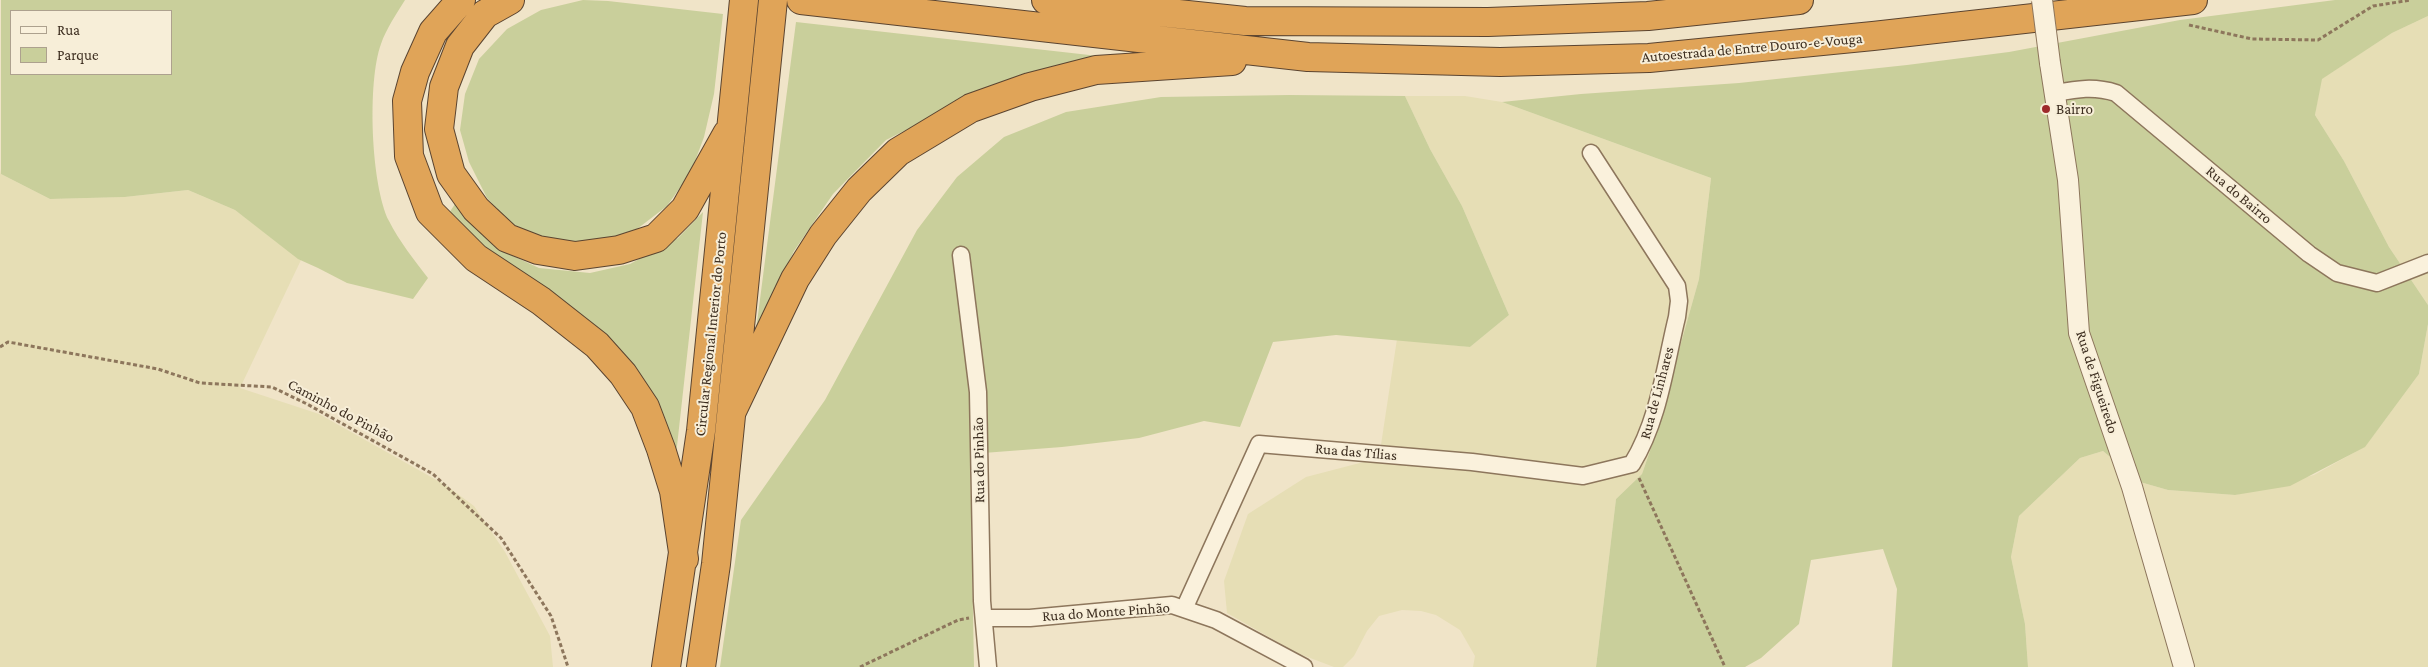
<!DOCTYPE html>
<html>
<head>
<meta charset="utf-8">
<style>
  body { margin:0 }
  #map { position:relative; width:2428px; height:667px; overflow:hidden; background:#f0e4c8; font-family:"Crimson Pro",serif }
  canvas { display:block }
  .legend { position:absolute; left:10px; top:10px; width:162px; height:65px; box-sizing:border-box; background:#f7eed8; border:1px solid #ada18e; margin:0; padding:6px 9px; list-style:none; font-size:15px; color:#3d2e20 }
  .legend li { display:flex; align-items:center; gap:10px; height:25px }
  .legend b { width:25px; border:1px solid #ada18e }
</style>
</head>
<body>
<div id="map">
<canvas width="2428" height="667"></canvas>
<ul class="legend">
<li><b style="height:6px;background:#faf1dc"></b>Rua</li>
<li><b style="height:14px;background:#c9cf9b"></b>Parque</li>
</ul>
</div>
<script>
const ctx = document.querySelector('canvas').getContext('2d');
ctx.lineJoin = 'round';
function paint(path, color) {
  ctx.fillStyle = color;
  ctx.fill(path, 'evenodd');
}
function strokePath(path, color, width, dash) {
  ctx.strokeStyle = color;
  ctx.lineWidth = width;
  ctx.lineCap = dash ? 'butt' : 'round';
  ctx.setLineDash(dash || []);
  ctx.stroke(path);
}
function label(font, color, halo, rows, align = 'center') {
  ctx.font = font + ' "Crimson Pro",serif';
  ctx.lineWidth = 4;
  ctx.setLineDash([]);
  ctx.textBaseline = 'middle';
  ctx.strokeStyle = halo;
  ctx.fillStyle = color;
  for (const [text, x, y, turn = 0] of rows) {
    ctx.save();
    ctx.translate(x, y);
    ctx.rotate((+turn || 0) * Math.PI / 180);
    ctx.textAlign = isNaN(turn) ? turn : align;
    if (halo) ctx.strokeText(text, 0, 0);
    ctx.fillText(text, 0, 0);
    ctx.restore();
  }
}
paint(new Path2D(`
  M2428,16V305L2389,247L2344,161L2315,115L2321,79L2392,33Z
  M1405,96H1465L1502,102L1711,178L1699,279L1654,439L1642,474L1616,499L1596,667H1473L1475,656L1460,630L1436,615L1421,611L1402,610L1379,616L1367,631L1354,656L1343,667H1334L1297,653L1227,613L1224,581L1248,514L1306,477L1379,458L1397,339L1470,347L1509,315L1462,206L1430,149Z
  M0,169L1,174L50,199L125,197L188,190L235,210L301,260L240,388L319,414L447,486L474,506L505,552L550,636L553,667H0Z
  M2428,324V667H2028L2025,624L2011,557L2019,516L2080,458L2103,451L2140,482L2168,490L2235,495L2314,475L2364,447L2379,428L2419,374Z`), '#e6deb5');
paint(new Path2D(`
  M1,0H405C397,13 386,29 381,44C367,82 371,185 389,221C399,241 415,261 428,278L413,299L347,283L318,268L298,259L235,210L188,190L125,197L50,199L1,174ZM11,11H171V74H11Z
  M583,0L608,1L723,14L714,94L704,137L691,172L667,206L637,229L592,244L549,241L512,225L487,198L469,162L460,130L465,94L479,59L507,29L541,10Z
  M2335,0H2428V16L2392,33L2322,79L2315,115L2344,161L2389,247L2428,305V324L2419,374L2365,447L2290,486L2235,495L2168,490L2140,482L2103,451L2080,458L2019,516L2011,557L2025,624L2028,667H1892L1897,589L1883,549L1811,560L1799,624L1761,658L1745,667H1596L1616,499L1642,474L1654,439L1699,279L1711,178L1502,102L1581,94L1739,83L1907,65L2009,52L2180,20Z
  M796,22L1107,57L962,102L886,140L833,194L794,251L756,330Z
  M1289,95L1405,96L1430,149L1462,206L1509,315L1470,347L1336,335L1273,342L1240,427L1204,421L1139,438L1062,447L970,454L974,667H720L741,520L825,400L917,230L957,177L1004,137L1066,112L1161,97Z
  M455,204L496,248L539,268L590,273L630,264L678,238L703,212L676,455L651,404L484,252L449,213Z`), '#c9cf9b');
const minor = new Path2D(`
  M2056,93C2077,89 2094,86 2116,93L2309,254L2337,273L2377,283L2428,263
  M961,255L978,392L982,601L988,667
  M1184,609L1259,444L1472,462L1583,476L1632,464C1659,420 1665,366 1677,317L1679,301L1677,286L1591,153
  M985,618H1030L1172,605L1216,620L1304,667`);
const tertiary = new Path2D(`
  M2050,63L2068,180L2079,333L2132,487L2184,667`);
const motorway = new Path2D(`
  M461,0L433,32L415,72L407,101L409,156L430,212L476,258L541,301L597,345L623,374L645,407L661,449L674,491L684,559
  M510,0L485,14L460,46L444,87L439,129L451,174L476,209L507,238L538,250L575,256L619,250L656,238L685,209L727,134
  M801,0L1308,57L1500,62L1649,58L1873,36L2193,0
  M1046,0L1245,21L1488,22L1648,16L1799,0
  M732,411L795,279L823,235L859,190L898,152L971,108L1030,87L1096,70L1232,61
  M666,667L701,431L744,0
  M701,667L716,564L773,0`);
strokePath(minor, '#8d765c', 19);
strokePath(tertiary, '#8d765c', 22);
strokePath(motorway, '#5b4430', 30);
strokePath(new Path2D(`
  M2189,25L2252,39L2318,40L2373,6L2411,0
  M0,347L8,342L158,369L200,383L272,387L307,404L433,474L501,538L551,616L568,667
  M1639,478L1725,667
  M860,667L958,620L969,618`), '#8d765c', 3, [4, 2.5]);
strokePath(minor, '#faf1dc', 16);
strokePath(tertiary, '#faf1dc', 20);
strokePath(motorway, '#e0a458', 28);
const tertiaryBridge = new Path2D(`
  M2042,0L2050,63`);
strokePath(tertiaryBridge, '#8d765c', 22, []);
strokePath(tertiaryBridge, '#faf1dc', 20);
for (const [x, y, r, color] of [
  [2046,109,5,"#9e2a2b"]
]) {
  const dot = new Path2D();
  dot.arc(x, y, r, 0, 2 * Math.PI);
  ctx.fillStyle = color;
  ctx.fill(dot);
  strokePath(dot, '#f7eed8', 2);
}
label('15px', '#3d2e20', '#f7eed8', [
  ["Autoestrada de Entre Douro-e-Vouga",1752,48,-5],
  ["Rua do Bairro",2239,195,40],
  ["Circular Regional Interior do Porto",711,334,-84],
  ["Rua de Figueiredo",2097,382,72],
  ["Rua de Linhares",1657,393,-75],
  ["Caminho do Pinhão",341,411,28],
  ["Rua das Tílias",1356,452,5],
  ["Rua do Pinhão",979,460,-91],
  ["Rua do Monte Pinhão",1106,612,-4]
]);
label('15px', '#3d2e20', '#f7eed8', [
  ["Bairro",2056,109]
], 'left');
</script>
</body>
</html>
